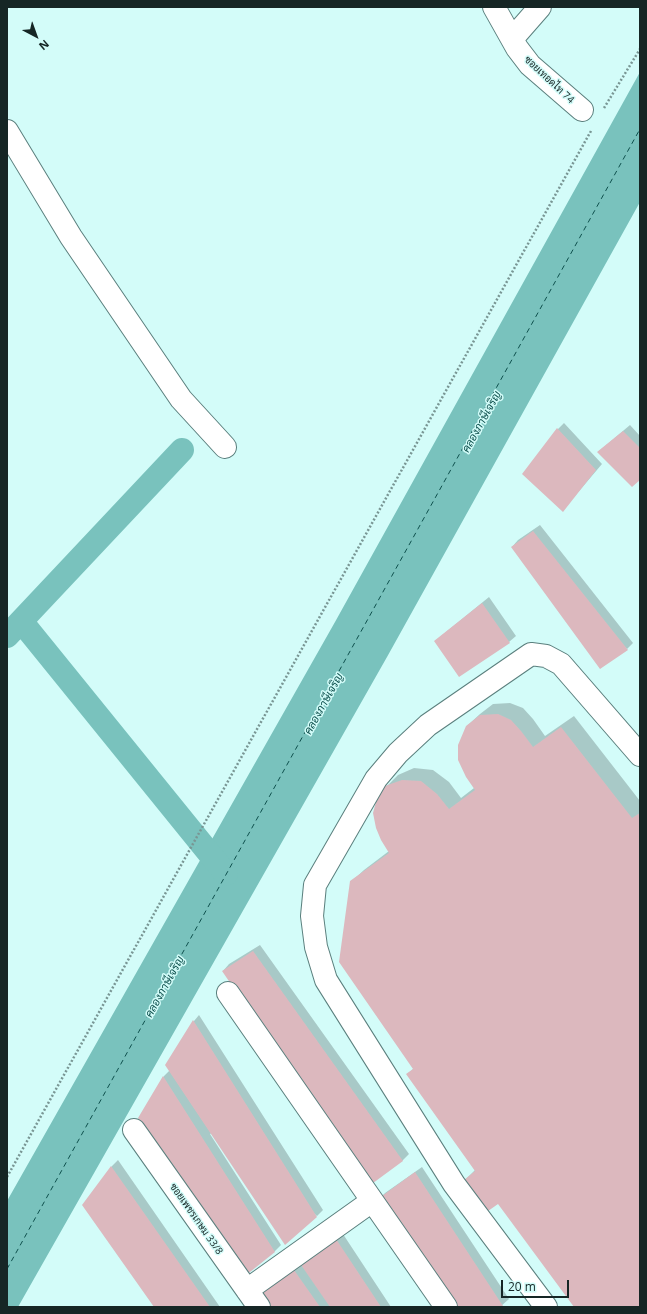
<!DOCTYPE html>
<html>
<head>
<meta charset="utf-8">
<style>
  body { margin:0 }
  #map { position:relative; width:647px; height:1314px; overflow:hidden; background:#d3fcf9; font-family:"Open Sans",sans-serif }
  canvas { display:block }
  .frame { position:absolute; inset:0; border:8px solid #162625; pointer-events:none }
  .north { position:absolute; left:16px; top:16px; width:40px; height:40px; -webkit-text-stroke:3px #d3fcf9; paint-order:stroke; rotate:139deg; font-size:11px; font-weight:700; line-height:16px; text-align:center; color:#162625 }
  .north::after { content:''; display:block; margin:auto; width:14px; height:18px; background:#162625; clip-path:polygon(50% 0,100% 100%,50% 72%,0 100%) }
  .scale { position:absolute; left:501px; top:1280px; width:68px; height:18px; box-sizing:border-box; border:2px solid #162625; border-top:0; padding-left:5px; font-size:12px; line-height:14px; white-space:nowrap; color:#162625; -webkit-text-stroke:3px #d3fcf9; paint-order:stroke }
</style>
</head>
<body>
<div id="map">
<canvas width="647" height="1314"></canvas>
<div class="frame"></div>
<div class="north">N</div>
<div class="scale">20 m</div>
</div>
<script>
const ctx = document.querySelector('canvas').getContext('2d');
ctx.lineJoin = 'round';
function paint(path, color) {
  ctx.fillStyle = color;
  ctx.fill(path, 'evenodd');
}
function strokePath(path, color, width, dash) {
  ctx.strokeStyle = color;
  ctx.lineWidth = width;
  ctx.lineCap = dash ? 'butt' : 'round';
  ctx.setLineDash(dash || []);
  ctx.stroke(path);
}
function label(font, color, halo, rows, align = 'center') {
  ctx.font = font + ' "Open Sans",Sarabun,sans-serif';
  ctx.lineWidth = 3;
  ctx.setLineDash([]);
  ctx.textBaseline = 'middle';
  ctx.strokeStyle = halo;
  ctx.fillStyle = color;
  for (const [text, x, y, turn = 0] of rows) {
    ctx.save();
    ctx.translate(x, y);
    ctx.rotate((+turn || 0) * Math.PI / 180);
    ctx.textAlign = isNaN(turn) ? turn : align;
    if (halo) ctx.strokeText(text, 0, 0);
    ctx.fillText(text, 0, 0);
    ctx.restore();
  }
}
paint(new Path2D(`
  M640,72V202L387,657L18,1307H7V1201L335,622Z`), '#79c2bd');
paint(new Path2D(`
  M564,423L602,464L563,510L524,474L558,429Z
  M630,425L640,436V479L598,452Z
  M540,525L633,643L627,649L512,547L518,540Z
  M489,597L516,636L509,642L459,676L435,641Z
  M510,703L523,708L533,719L545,736L574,716L640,801V1307H575L498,1202L460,1185L475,1170L408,1074L414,1068L351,882L364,870L389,851L386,787L398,775L414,768L433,770L449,782L461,798L474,788L467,726L480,714L493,704Z
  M260,945L409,1154L402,1161L223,971L229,964Z
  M199,1015L323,1210L317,1216L212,1133L210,1134L281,1245L274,1252L139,1118L164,1076L170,1070L166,1065L194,1021Z
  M118,1160L220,1307H155L83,1205L112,1166Z
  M422,1167L509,1299L500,1307H457L379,1199L385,1193Z
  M341,1231L391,1307H271L260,1291Z`), '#0003');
strokePath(new Path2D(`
  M21,621L226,874
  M7,636L182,450`), '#79c2bd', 24);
strokePath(new Path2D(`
  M7,1269L640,129`), '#0e504d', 1, [5, 4]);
paint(new Path2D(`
  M557,428L596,470L563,512L522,474Z
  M623,431L640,448V480L632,487L597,452Z
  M533,531L628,650L600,669L511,547Z
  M482,603L510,643L459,677L434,641Z
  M498,714L511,720L521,731L533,747L561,727L632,818L640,813V1307H574L498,1204L481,1216L458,1185L475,1171L406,1074L413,1069L339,962L350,881L389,853L381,840L376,828L373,813L377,798L385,786L402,780L421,781L437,794L449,809L475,790L466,777L458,760V745L466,726L480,715Z
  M253,951L403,1161L369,1186L222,971Z
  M193,1020L317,1217L285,1245L165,1065Z
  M163,1076L275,1252L245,1276L138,1118Z
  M111,1166L210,1307H154L82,1205Z
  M415,1172L503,1306L502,1307H456L378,1199Z
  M334,1236L381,1307H330L297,1259Z
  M294,1270L320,1307H270L259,1291Z`), '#dcb8be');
const minor = new Path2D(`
  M494,7L517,48L530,65L582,110
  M512,39L540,7
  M7,131L71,237L181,399L225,447
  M228,993L446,1307
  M134,1130L259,1307
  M247,1290L372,1201
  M546,1307L454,1184L326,980L316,947L312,916L315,885L376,779L398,753L428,725L531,654L546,656L561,664L640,755`);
strokePath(minor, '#5a7f7d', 24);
strokePath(new Path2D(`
  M604,108L640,49
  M7,1177L591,131`), '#799694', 2.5, [2, 2]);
strokePath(minor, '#fff', 22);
label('10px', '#162625', '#d3fcf9', [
  ["ซอยเทอดไท 74",549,80,43],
  ["ซอยเพชรเกษม 33/8",196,1219,55]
]);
label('italic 11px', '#0e504d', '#d3fcf9', [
  ["คลองภาษีเจริญ",482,422,-61],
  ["คลองภาษีเจริญ",324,704,-61],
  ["คลองภาษีเจริญ",165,987,-61]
]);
</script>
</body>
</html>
